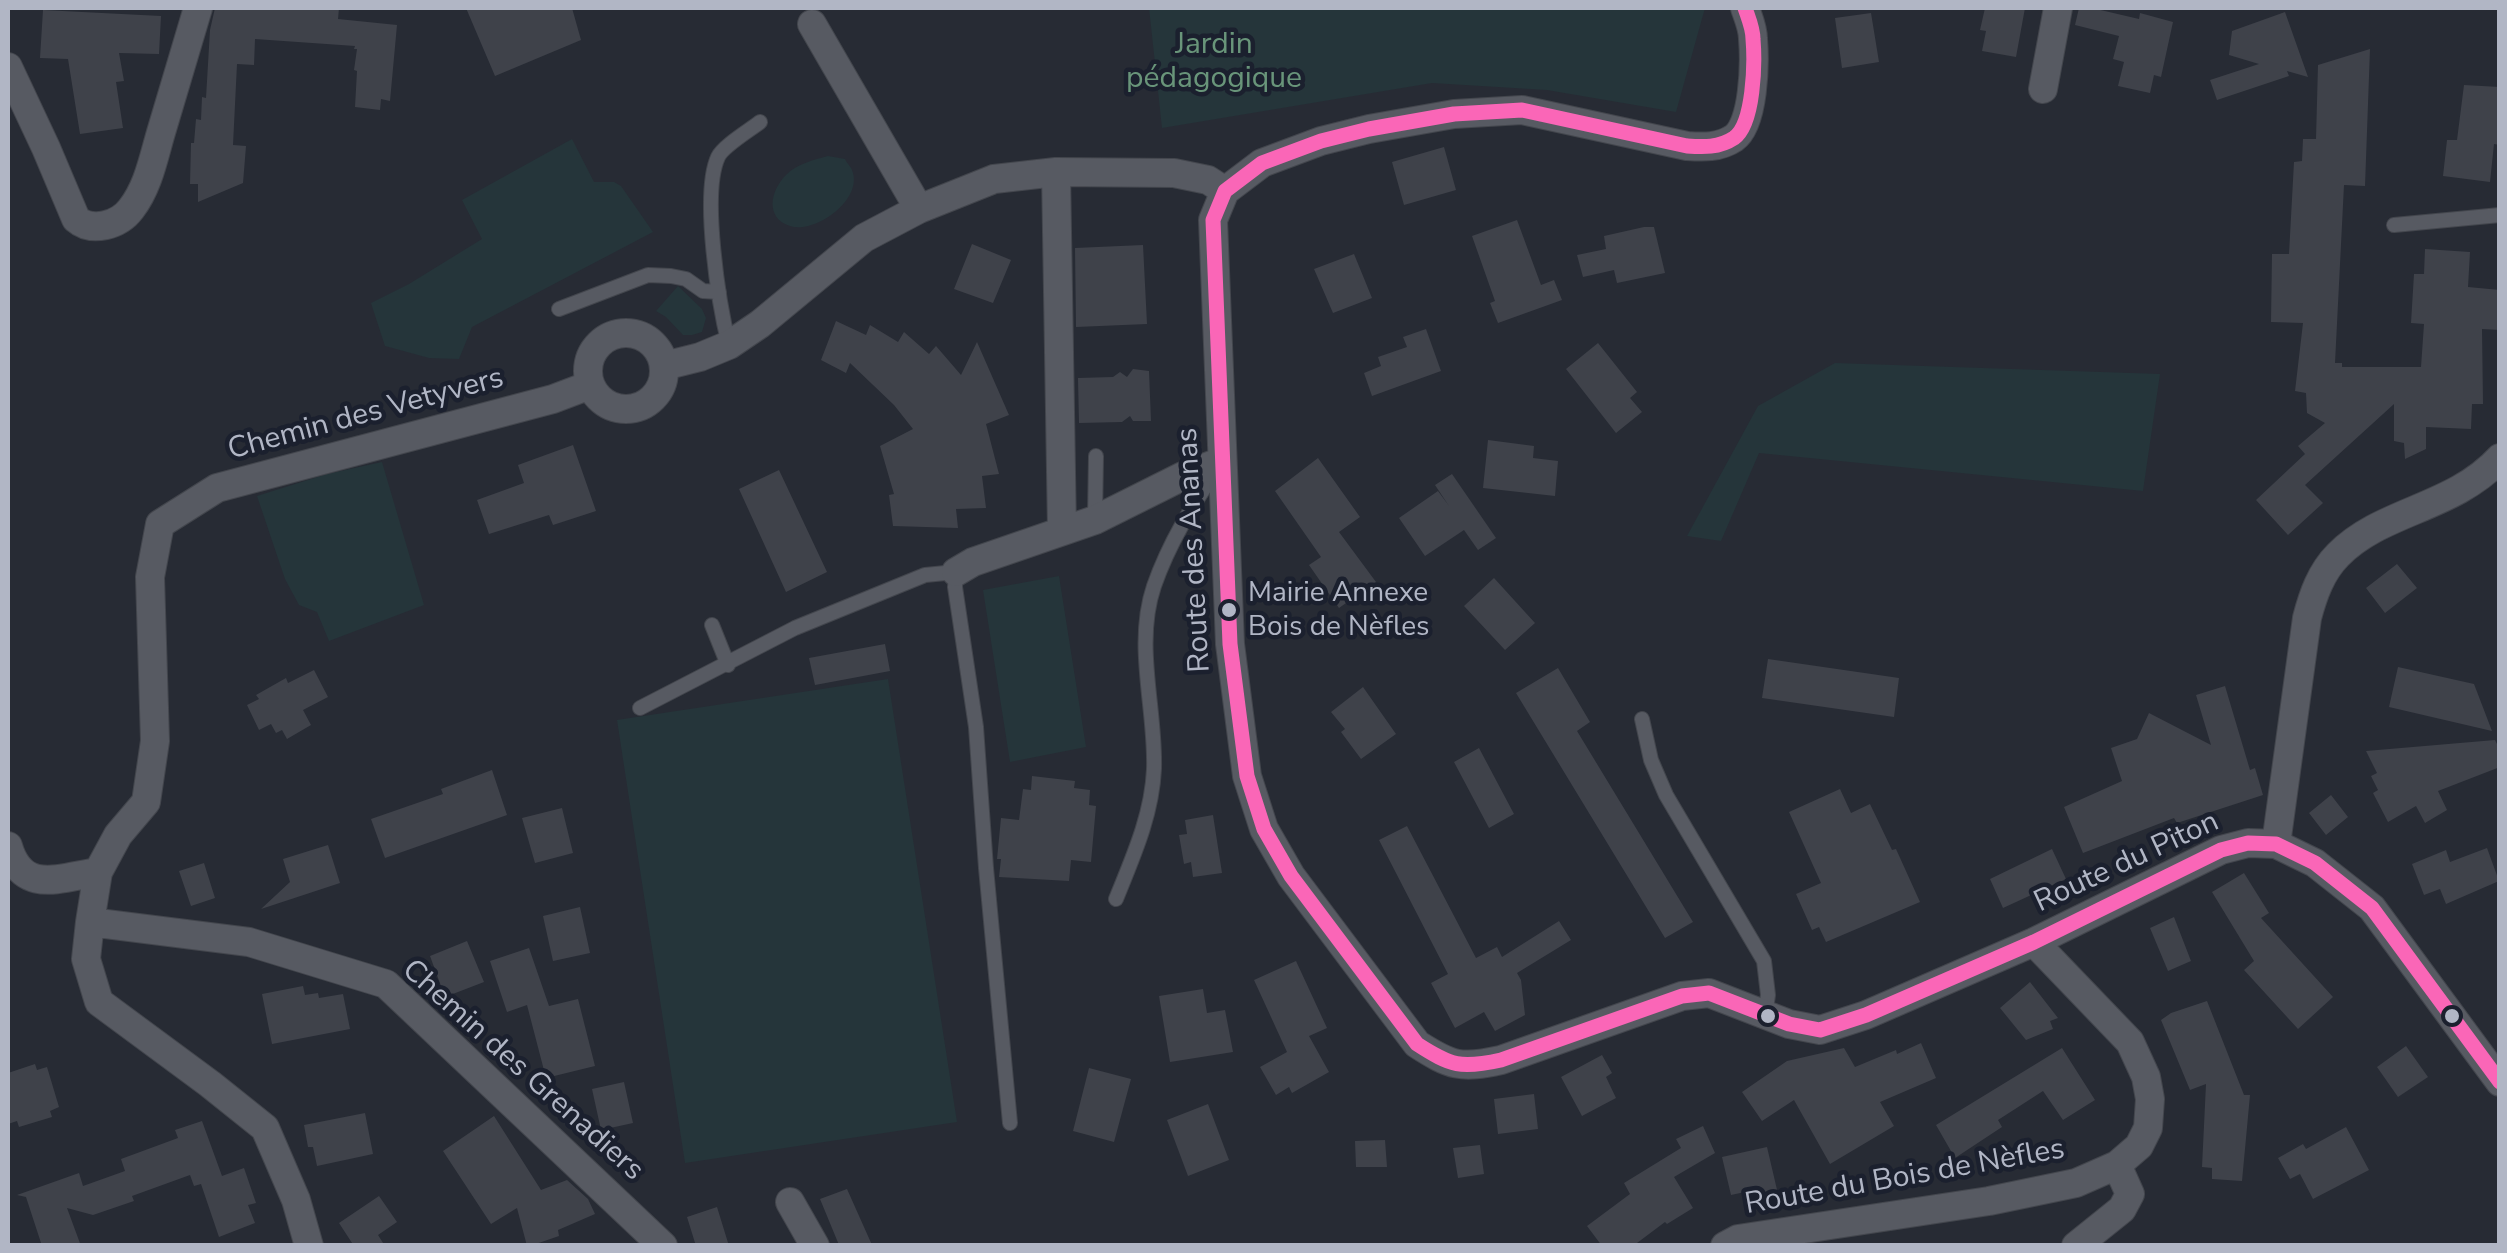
<!DOCTYPE html>
<html>
<head>
<meta charset="utf-8">
<style>
  body { margin:0 }
  #map { position:relative; width:2507px; height:1253px; overflow:hidden; background:#272b34; font-family:"Nunito Sans",sans-serif }
  canvas { display:block }
  .frame { position:absolute; inset:0; border:10px solid #b1b6c5; pointer-events:none }
</style>
</head>
<body>
<div id="map">
<canvas width="2507" height="1253"></canvas>
<div class="frame"></div>
</div>
<script>
const ctx = document.querySelector('canvas').getContext('2d');
ctx.lineJoin = 'round';
function paint(path, color) {
  ctx.fillStyle = color;
  ctx.fill(path, 'evenodd');
}
function strokePath(path, color, width, dash) {
  ctx.strokeStyle = color;
  ctx.lineWidth = width;
  ctx.lineCap = dash ? 'butt' : 'round';
  ctx.setLineDash(dash || []);
  ctx.stroke(path);
}
function label(font, color, halo, rows, align = 'center') {
  ctx.font = font + ' "Nunito Sans",sans-serif';
  ctx.lineWidth = 9;
  ctx.setLineDash([]);
  ctx.textBaseline = 'middle';
  ctx.strokeStyle = halo;
  ctx.fillStyle = color;
  for (const [text, x, y, turn = 0] of rows) {
    ctx.save();
    ctx.translate(x, y);
    ctx.rotate((+turn || 0) * Math.PI / 180);
    ctx.textAlign = isNaN(turn) ? turn : align;
    if (halo) ctx.strokeText(text, 0, 0);
    ctx.fillText(text, 0, 0);
    ctx.restore();
  }
}
paint(new Path2D(`
  M1149,8H1705L1676,112L1547,90L1432,83L1162,128Z
  M572,139L594,182H614L621,186L653,232L472,327L459,359L429,358L385,346L371,303L409,284L482,239L462,200Z
  M828,156L845,159C847,164 852,167 853,173C861,201 815,234 790,226C765,218 770,191 786,175C796,164 814,160 828,156Z
  M678,286L702,309L706,318L702,332L692,335H683L666,317L656,311Z
  M1835,363L2160,374L2143,491L1759,453L1721,541L1687,536L1758,406Z
  M382,462L424,605L329,641L317,612L299,605L285,579L257,496L327,474Z
  M1059,576L1086,747L1010,762L983,590Z
  M888,679L957,1122L685,1163L617,720Z`), '#25353a');
paint(new Path2D(`
  M215,8H339L338,19L397,25L390,101L381,99L380,110L355,107L357,71L354,70L357,49H354L355,46L255,39L254,65L237,64L233,145L246,146L243,183L198,202V184H190L191,143H194L196,119L201,120L202,97L206,98L210,30Z
  M466,8H572L581,40L495,76Z
  M1985,8H2025L2016,57L1982,51L1986,31L1980,30Z
  M2079,8H2092L2139,19L2140,13L2173,22L2161,77L2154,75L2150,93L2118,86L2124,62L2113,59L2119,36L2075,25Z
  M43,10L161,16L159,54L119,53L124,81L116,82L123,128L80,134L68,59L40,58Z
  M2285,12L2308,77L2287,71L2289,76L2217,100L2210,80L2259,64L2229,55L2232,31Z
  M1871,13L1879,62L1842,68L1835,18Z
  M2370,49L2365,186L2344,185L2335,363H2342V367H2421L2424,324L2411,323L2414,274H2424L2425,249L2470,252L2468,287L2500,290V330L2482,329L2483,404H2472L2471,429L2426,427V449L2405,459L2404,443L2394,441V404L2305,485L2323,503L2288,535L2256,500L2305,454L2298,446L2325,423L2307,413L2306,393L2295,391L2303,323L2271,322L2272,254H2289L2294,162L2302,161L2303,139H2316L2318,65Z
  M2464,85L2500,87V145L2494,144L2490,182L2443,176L2447,140H2457Z
  M1444,147L1456,190L1404,205L1392,162Z
  M1517,220L1541,285L1554,280L1562,300L1498,323L1490,303L1495,301L1472,236Z
  M1644,227H1654L1665,273L1617,283L1614,270L1583,277L1577,255L1606,249L1604,236Z
  M972,244L1011,260L993,303L954,289Z
  M1143,245L1147,324L1076,327L1075,248Z
  M1354,254L1372,298L1333,313L1314,269Z
  M836,321L866,335L870,325L898,342L904,332L929,354L936,346L961,375L977,342L1009,415L986,424L999,474L982,476L986,508L956,509L958,528L893,526L889,495L894,494L880,446L913,429L894,405L850,363L846,373L821,360Z
  M1426,329L1441,371L1372,396L1364,373L1381,366L1378,357L1407,347L1403,337Z
  M1598,343L1637,392L1630,398L1642,412L1616,433L1566,369Z
  M1133,369L1149,371L1151,421H1133L1130,416L1122,422L1079,423L1078,378L1113,377L1120,372L1127,377Z
  M1488,440L1534,446L1533,458L1558,461L1555,496L1483,488Z
  M573,445L596,511L553,525L549,515L489,534L477,500L524,483L518,465Z
  M1318,458L1360,517L1339,532L1376,582L1339,608L1309,565L1321,557L1275,491Z
  M779,470L827,572L786,592L739,489Z
  M1452,474L1496,538L1478,550L1464,530L1425,556L1399,518L1438,491L1449,506L1435,485Z
  M2397,564L2417,588L2385,613L2366,588Z
  M1494,578L1535,623L1505,650L1464,606Z
  M885,644L890,671L815,685L809,658Z
  M1768,659L1899,678L1894,717L1762,698Z
  M2398,667L2474,684L2492,731L2389,707Z
  M1558,668L1590,722L1577,731L1693,922L1665,938L1516,693Z
  M314,670L328,697L303,710L311,725L287,739L282,730L276,733L271,724L259,730L247,705L259,699L256,695L286,678L288,683Z
  M2225,686L2250,770L2255,768L2263,795L2177,823L2174,818L2083,853L2064,807L2122,781L2111,748L2137,739L2149,713L2211,745L2196,695Z
  M1363,687L1396,734L1361,759L1341,732L1345,729L1331,712Z
  M2495,740L2500,750V767L2438,791L2447,810L2425,823L2416,806L2388,822L2373,793L2378,790L2371,776L2377,773L2366,751Z
  M1479,748L1514,814L1489,828L1454,762Z
  M492,770L507,815L385,858L371,819L443,794L441,789Z
  M1032,776L1075,781L1074,788L1090,790L1089,805L1096,806L1091,862L1071,860L1069,881L999,877L1001,859H997L1001,818L1019,820L1023,789L1031,790Z
  M1840,789L1851,813L1870,804L1892,850L1896,849L1920,902L1826,942L1819,927L1812,930L1796,894L1821,883L1789,812Z
  M2331,795L2348,817L2326,835L2309,813Z
  M562,808L573,853L535,863L522,818Z
  M1213,815L1222,873L1193,877L1191,862L1184,864L1179,835L1187,834L1185,820Z
  M1407,826L1476,958L1497,947L1502,957L1559,921L1571,940L1517,973L1521,980L1525,1015L1495,1031L1484,1012L1455,1028L1431,983L1448,974L1379,840Z
  M328,845L340,883L261,909L290,882L283,859Z
  M2487,848L2499,881L2446,904L2440,889L2424,895L2412,864L2446,850L2450,862Z
  M2052,849L2066,879L2003,908L1990,879Z
  M204,863L215,898L191,906L179,871Z
  M2244,873L2269,913L2261,918L2333,997L2298,1029L2244,970L2254,961L2212,892Z
  M580,907L590,953L553,961L543,916Z
  M2174,917L2191,961L2168,971L2150,928Z
  M467,941L484,982L445,997L430,956Z
  M529,948L549,1006L578,999L595,1066L546,1078L527,1005L507,1012L490,961Z
  M1296,961L1327,1028L1309,1036L1329,1072L1292,1093L1289,1087L1276,1095L1260,1067L1287,1052L1254,980Z
  M2030,982L2058,1018L2050,1021L2053,1029L2026,1040L2000,1008Z
  M303,986L305,995L318,993L319,998L343,994L350,1029L272,1044L262,994Z
  M1203,989L1207,1013L1225,1010L1233,1052L1170,1062L1159,996Z
  M2207,1001L2244,1095H2250L2242,1181L2212,1179V1168L2202,1167L2206,1084L2190,1090L2161,1020L2171,1013Z
  M1921,1043L1936,1078L1880,1102L1894,1126L1830,1164L1794,1100L1762,1121L1742,1092L1787,1061L1844,1048L1855,1067L1896,1050L1897,1054Z
  M2406,1046L2428,1077L2398,1097L2377,1067Z
  M2062,1048L2095,1100L2063,1120L2043,1091L1998,1120L2002,1127L1955,1158L1936,1125Z
  M1602,1055L1612,1073L1606,1077L1616,1098L1582,1116L1561,1077Z
  M35,1064L37,1070L47,1067L59,1107L50,1111L52,1117L19,1127L17,1121L8,1124V1073Z
  M1089,1068L1131,1079L1114,1142L1073,1131Z
  M624,1082L633,1123L601,1130L592,1089Z
  M1534,1094L1538,1129L1498,1134L1494,1099Z
  M1208,1104L1229,1160L1188,1176L1167,1120Z
  M365,1113L373,1154L317,1166L313,1147H308L304,1125Z
  M494,1116L541,1190L567,1180L588,1199L595,1214L558,1230L559,1236L530,1246H527L517,1208L491,1224L443,1151Z
  M202,1121L222,1176L244,1168L256,1203L248,1205L255,1223L219,1237L201,1184L194,1186L190,1175L132,1196L134,1201L93,1215L67,1208L81,1246H42L26,1197L17,1195L79,1173L83,1186L125,1171L121,1159L178,1138L175,1130Z
  M1703,1126L1715,1153L1674,1177L1693,1208L1667,1224L1665,1222L1633,1246H1602L1587,1226L1630,1194L1624,1183L1681,1148L1676,1139Z
  M2346,1127L2369,1170L2313,1199L2300,1174L2290,1179L2278,1158L2303,1144L2306,1149Z
  M1385,1140L1387,1167H1356L1355,1141Z
  M1480,1145L1484,1174L1458,1178L1453,1148Z
  M1767,1147L1778,1194L1747,1200L1745,1192L1731,1195L1722,1157Z
  M847,1189L872,1245H839L820,1199Z
  M379,1196L397,1222L378,1235L385,1246H354L339,1223Z
  M717,1207L729,1246H696L687,1217Z`), '#3f424a');
const lane = new Path2D(`
  M2394,225L2500,215
  M559,309L648,275L671,276L686,279L703,291L719,292
  M729,345C719,305 701,194 718,157C723,146 750,130 760,122
  M1095,519L1096,456
  M712,625L728,665
  M640,708L795,628L925,575L956,572L955,587L976,727L986,868L1010,1123
  M1642,719L1651,760L1666,795L1764,961L1768,995L1765,1015
  M1116,899C1133,857 1152,815 1154,769C1156,709 1134,645 1154,586C1169,543 1193,504 1219,466`);
const street = new Path2D(`
  M1745,8C1748,17 1753,28 1753,39C1755,63 1754,124 1734,138C1719,148 1703,147 1687,146L1522,110L1454,114L1369,129L1321,141L1262,163L1225,191L1213,220L1230,644L1247,776L1264,829L1291,876L1417,1044C1451,1066 1461,1069 1501,1060L1682,996L1709,993L1789,1024L1820,1030L1866,1015L2034,942L2221,850L2248,843L2276,844L2315,863L2372,908L2500,1082
  M812,24L919,209
  M8,67L46,148L76,219C92,233 119,225 131,209C149,186 154,155 162,129C174,88 186,48 198,8
  M2043,89L2058,8
  M1056,172L1062,531
  M588 371a38 38 0 1 1 76 0a38 38 0 1 1-76 0Z
  M664,366L700,357L729,345L760,324L864,238L919,209L994,179L1056,172L1174,173L1208,180L1225,191
  M956,572L973,562L1095,520L1183,476L1222,461
  M2276,844L2307,618C2313,595 2321,572 2338,555C2382,510 2453,509 2500,458
  M8,846C22,895 59,878 98,872
  M90,922L98,872L118,835L146,802L155,741L150,577L160,524L217,488L553,399L590,385
  M790,1202L815,1246
  M309,1246L296,1200L265,1128L210,1084L99,1002L86,959L90,922L249,942L386,984L663,1246
  M1725,1246L1738,1239L1989,1201L2076,1183L2117,1165L2139,1146L2148,1128L2150,1099L2146,1077L2130,1042L2034,942
  M2076,1246L2122,1209L2130,1194L2117,1165`);
strokePath(lane, '#43464d', 16);
strokePath(street, '#43464d', 30);
strokePath(lane, '#575a62', 14);
strokePath(street, '#575a62', 28);
strokePath(new Path2D(`
  M1745,8C1748,17 1753,28 1753,39C1755,63 1754,124 1734,138C1719,148 1703,147 1687,146L1522,110L1454,114L1369,129L1321,141L1262,163L1225,191L1213,220L1230,644L1247,776L1264,829L1291,876L1417,1044C1451,1066 1461,1069 1501,1060L1682,996L1709,993L1789,1024L1820,1030L1866,1015L2034,942L2221,850L2248,843L2276,844L2315,863L2372,908L2500,1082`), '#fa66b7', 15);
for (const [x, y, r, color] of [
  [1229,610,9,"#b1b6c5"],
  [1768,1016,9,"#b1b6c5"],
  [2452,1016,9,"#b1b6c5"]
]) {
  const dot = new Path2D();
  dot.arc(x, y, r, 0, 2 * Math.PI);
  ctx.fillStyle = color;
  ctx.fill(dot);
  strokePath(dot, '#1b202e', 4);
}
label('28px', '#b1b6c5', '#1b202e', [
  ["Mairie Annexe",1248,594],
  ["Bois de Nèfles",1248,628]
], 'left');
label('30px', '#69957a', '#1b202e', [
  ["Jardin",1214,46],
  ["pédagogique",1214,80]
]);
label('30px', '#b1b6c5', '#1b202e', [
  ["Chemin des Vetyvers",366,415,-15],
  ["Route des Ananas",1195,550,-93],
  ["Route du Piton",2127,863,-25],
  ["Chemin des Grenadiers",522,1071,42],
  ["Route du Bois de Nèfles",1905,1178,-10]
]);
</script>
</body>
</html>
